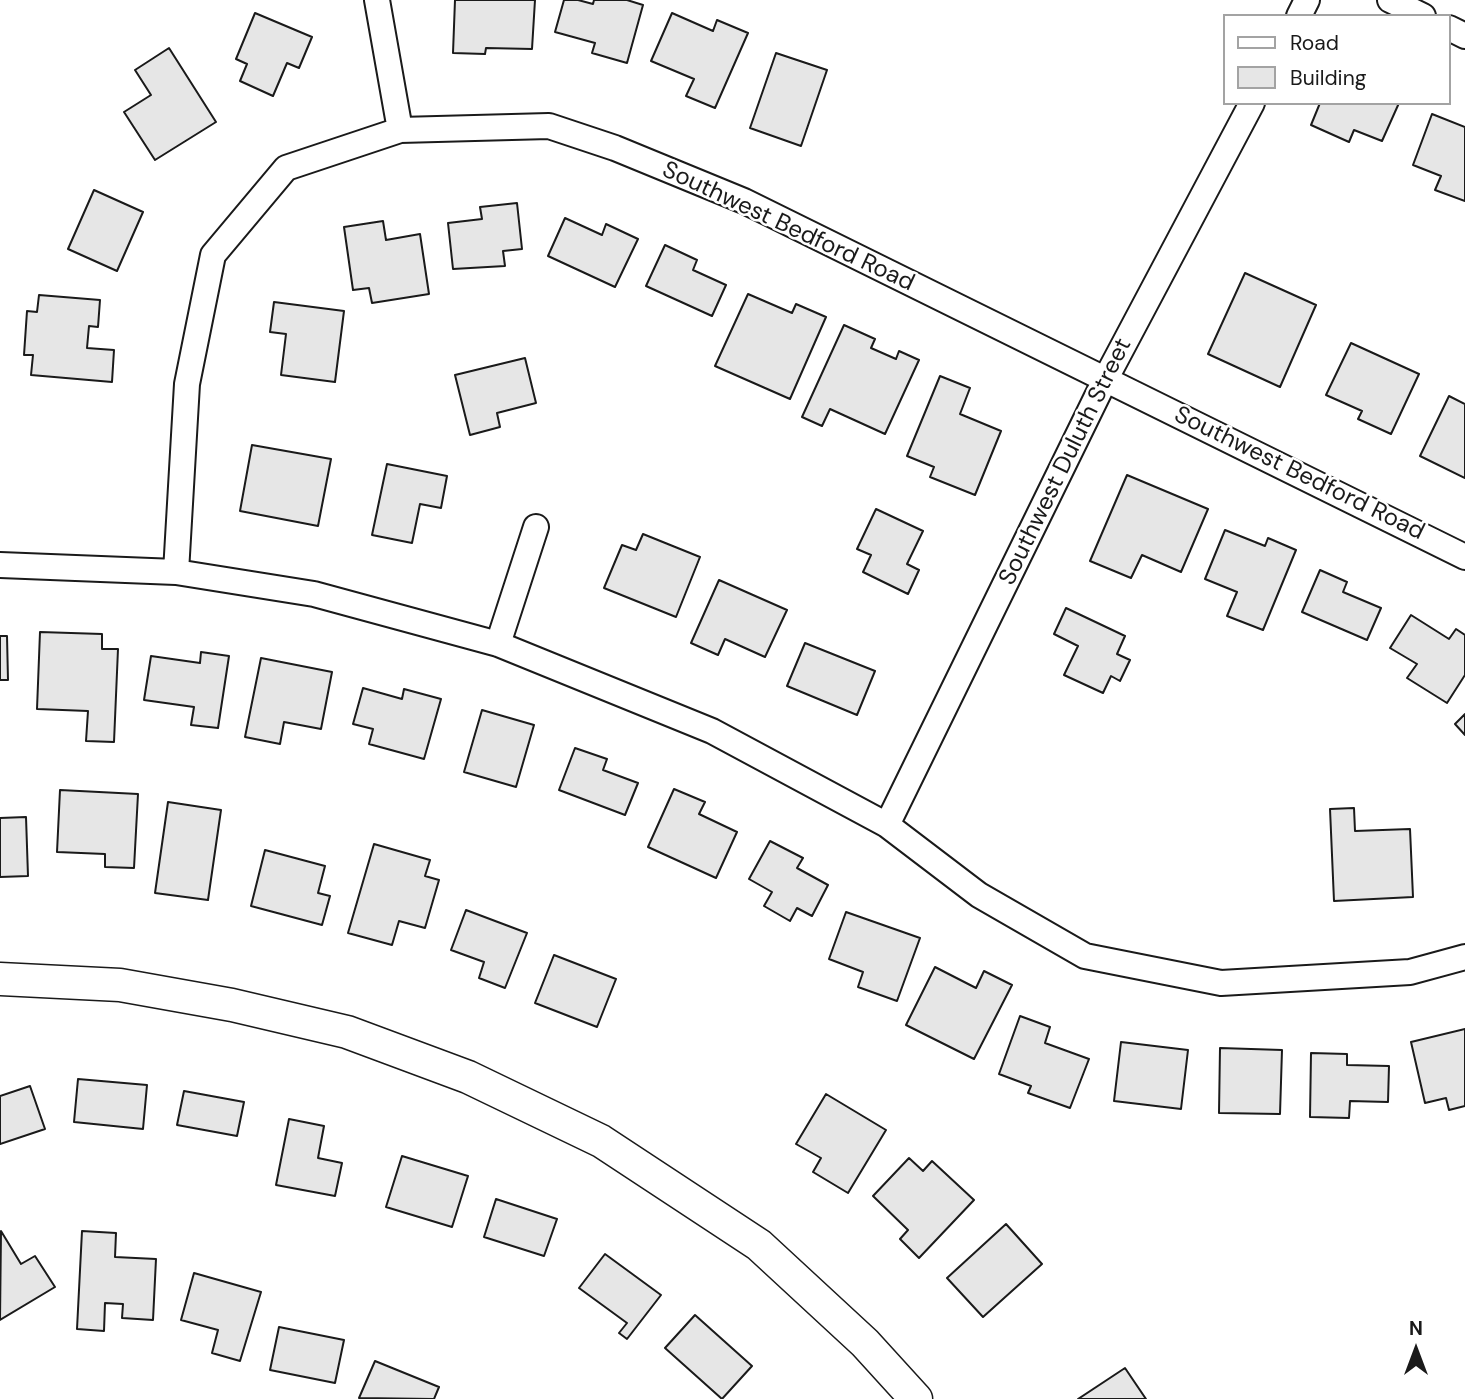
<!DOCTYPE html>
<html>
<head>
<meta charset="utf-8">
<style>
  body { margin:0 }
  #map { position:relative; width:1465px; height:1399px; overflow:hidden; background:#fff; font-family:"DM Sans",sans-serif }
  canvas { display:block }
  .legend { position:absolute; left:1223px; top:14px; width:228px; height:91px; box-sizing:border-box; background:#fff; border:2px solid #a3a3a3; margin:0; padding:9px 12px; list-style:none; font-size:21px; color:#1a1a1a }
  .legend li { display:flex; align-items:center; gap:14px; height:35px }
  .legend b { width:35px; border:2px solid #a3a3a3 }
  .north { position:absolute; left:1381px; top:1315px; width:70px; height:70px; -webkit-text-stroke:5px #fff; paint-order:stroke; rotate:0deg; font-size:19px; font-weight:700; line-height:28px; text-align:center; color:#1a1a1a }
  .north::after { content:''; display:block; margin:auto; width:24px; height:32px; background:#1a1a1a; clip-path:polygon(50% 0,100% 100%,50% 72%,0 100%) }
</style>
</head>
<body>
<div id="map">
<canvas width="1465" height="1399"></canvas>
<ul class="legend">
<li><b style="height:9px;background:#fff"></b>Road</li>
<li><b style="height:19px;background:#e6e6e6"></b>Building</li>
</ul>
<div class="north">N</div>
</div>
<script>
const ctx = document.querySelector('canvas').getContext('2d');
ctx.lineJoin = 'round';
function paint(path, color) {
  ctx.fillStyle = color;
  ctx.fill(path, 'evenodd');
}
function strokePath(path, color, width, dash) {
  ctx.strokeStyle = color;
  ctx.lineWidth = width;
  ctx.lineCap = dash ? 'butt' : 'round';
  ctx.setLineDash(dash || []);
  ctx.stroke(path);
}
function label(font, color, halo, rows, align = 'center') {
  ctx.font = font + ' "DM Sans",sans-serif';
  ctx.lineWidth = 5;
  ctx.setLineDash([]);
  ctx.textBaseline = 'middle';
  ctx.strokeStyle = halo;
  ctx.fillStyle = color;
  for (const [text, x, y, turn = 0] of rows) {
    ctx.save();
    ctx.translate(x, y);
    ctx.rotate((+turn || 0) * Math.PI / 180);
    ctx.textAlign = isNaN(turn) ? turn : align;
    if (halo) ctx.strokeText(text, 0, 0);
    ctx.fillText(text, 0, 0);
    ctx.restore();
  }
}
const building = new Path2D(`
  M455,0H535L532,49L486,48L485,54L453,53Z
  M564,0H578L593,4L594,0H627L643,5L627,63L592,53L595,43L555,32Z
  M255,13L312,37L299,68L287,63L273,96L240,81L247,64L236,59Z
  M672,13L713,31L717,20L748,33L715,108L686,96L694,79L651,61Z
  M169,48L216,122L155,160L124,112L151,95L135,70Z
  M776,53L827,70L801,146L750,128Z
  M1320,103H1399L1382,141L1354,130L1349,142L1311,125Z
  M1432,114L1465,127V201L1435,190L1441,176L1413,165Z
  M94,190L143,212L117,271L68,249Z
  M517,203L522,249L503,251L505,266L453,269L448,223L482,219L480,207Z
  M565,218L602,235L606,224L638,239L615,287L548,256Z
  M383,221L386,240L420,234L429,294L372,303L369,288L353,290L344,227Z
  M665,245L697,260L693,270L726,285L712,316L646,286Z
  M1245,273L1316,305L1280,387L1208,354Z
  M748,294L792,313L796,304L826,317L790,399L715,366Z
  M39,295L100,300L98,327L89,326L87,348L114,350L112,382L31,375L33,355H24L27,311L37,312Z
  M274,302L344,311L335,382L281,375L286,334L270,332Z
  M844,325L875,339L871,348L896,359L899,351L919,360L885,434L830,409L822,426L802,417Z
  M1351,343L1419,374L1391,434L1358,419L1362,411L1326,395Z
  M525,358L536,403L497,413L500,427L470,435L455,375Z
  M940,376L970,388L960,414L1001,431L975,495L930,477L934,467L907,456Z
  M1449,396L1465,404V478L1420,456Z
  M252,445L331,459L318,526L240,511Z
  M387,464L447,476L441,508L420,504L412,543L372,535Z
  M1127,475L1208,509L1181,572L1142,555L1131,578L1090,561Z
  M876,509L923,531L907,564L919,570L908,594L863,572L871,555L857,549Z
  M1225,530L1265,546L1268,538L1296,550L1263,630L1227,616L1237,592L1205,579Z
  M643,534L700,557L676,617L604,588L622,545L636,550Z
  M1320,570L1347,582L1343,592L1381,608L1367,640L1302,612Z
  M719,580L787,610L765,657L725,639L718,655L691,643Z
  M1066,608L1125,636L1117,654L1130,660L1120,681L1111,676L1103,693L1064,675L1078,646L1054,634Z
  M1411,615L1449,639L1456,629L1465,635V675L1447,703L1407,678L1417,664L1390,648Z
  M40,632L102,634V649H118L114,742L86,741L88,711L37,709Z
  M0,636H7L8,680H0Z
  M805,643L875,671L857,715L787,686Z
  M201,652L229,656L218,728L191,725L194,707L144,700L151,656L200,663Z
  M261,658L332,672L321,729L284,722L280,744L245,737Z
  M363,688L402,699L404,689L441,699L424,759L369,744L373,729L353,724Z
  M482,710L534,725L516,787L464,772Z
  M1465,714V735L1455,724Z
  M575,748L607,759L603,770L638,783L625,815L559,790Z
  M674,789L705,802L699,814L737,832L716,878L648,847Z
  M60,790L138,794L134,868L105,867V854L57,852Z
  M168,802L221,810L208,900L155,893Z
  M1354,808L1355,831L1410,829L1413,897L1334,901L1330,809Z
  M26,817L28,876L0,877V818Z
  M770,841L803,858L797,868L828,885L812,916L797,908L790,921L764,906L772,892L749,879Z
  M374,844L430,860L425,876L439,880L425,928L399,921L392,945L348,933Z
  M265,850L325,866L318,893L330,896L322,925L251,906Z
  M466,910L527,933L505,988L479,978L484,962L451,950Z
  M846,912L920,938L897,1001L858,987L863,972L829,959Z
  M554,955L616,979L597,1027L535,1003Z
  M935,967L976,988L984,971L1012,985L974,1059L906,1025Z
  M1020,1016L1050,1027L1045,1043L1089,1059L1070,1108L1028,1093L1031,1086L999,1074Z
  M1465,1029V1106L1449,1110L1446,1098L1425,1103L1411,1042Z
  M1121,1042L1188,1050L1181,1109L1114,1101Z
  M1220,1048L1282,1050L1280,1114L1219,1113Z
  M1311,1053L1347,1054V1065L1389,1066L1388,1102L1350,1101L1349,1118L1310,1117Z
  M78,1079L147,1085L143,1129L74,1122Z
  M30,1086L45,1129L0,1144V1096Z
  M184,1091L244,1102L237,1136L177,1125Z
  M826,1094L886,1130L848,1193L813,1172L821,1158L796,1144Z
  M289,1119L324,1126L318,1158L342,1163L335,1196L276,1185Z
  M402,1156L468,1176L452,1227L386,1207Z
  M909,1158L923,1171L932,1161L974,1200L919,1258L900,1239L908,1230L873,1196Z
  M496,1199L557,1219L544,1256L484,1237Z
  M1006,1224L1042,1264L983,1317L947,1278Z
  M1,1231L21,1264L35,1256L55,1287L0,1320Z
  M82,1231L116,1233L115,1257L156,1259L153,1320L122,1318L123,1304L105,1303L104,1331L77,1329Z
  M605,1254L661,1295L627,1339L619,1333L627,1323L579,1288Z
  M194,1273L261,1292L240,1361L212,1353L218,1330L181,1320Z
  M695,1315L752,1366L722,1399L665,1348Z
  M279,1327L344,1340L335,1383L270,1370Z
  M375,1361L439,1387L434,1399L359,1398Z
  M1125,1368L1146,1399H1078Z`);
paint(building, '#e6e6e6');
strokePath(building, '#1a1a1a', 2);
const minor = new Path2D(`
  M377,0L400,130
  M1390,0L1423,16
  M1299,16L1307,0
  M1449,28L1465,36
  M0,565L176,572L314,594L498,644L712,731L887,825L979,895L1085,956L1221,983L1410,972L1465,957
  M176,572L187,384L213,255L286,168L400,130L549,126L615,148L744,201L1465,557
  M498,644L536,527
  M887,825L1105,380L1252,103`);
const tertiary = new Path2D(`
  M0,979L120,985L232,1005L347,1032L468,1077L601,1141L759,1245L865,1343L916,1399`);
strokePath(minor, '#1a1a1a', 28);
strokePath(tertiary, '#1a1a1a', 35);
strokePath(minor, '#fff', 24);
strokePath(tertiary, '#fff', 32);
label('24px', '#1a1a1a', '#fff', [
  ["Southwest Bedford Road",788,227,25],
  ["Southwest Duluth Street",1066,462,-64],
  ["Southwest Bedford Road",1299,474,26]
]);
</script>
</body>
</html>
